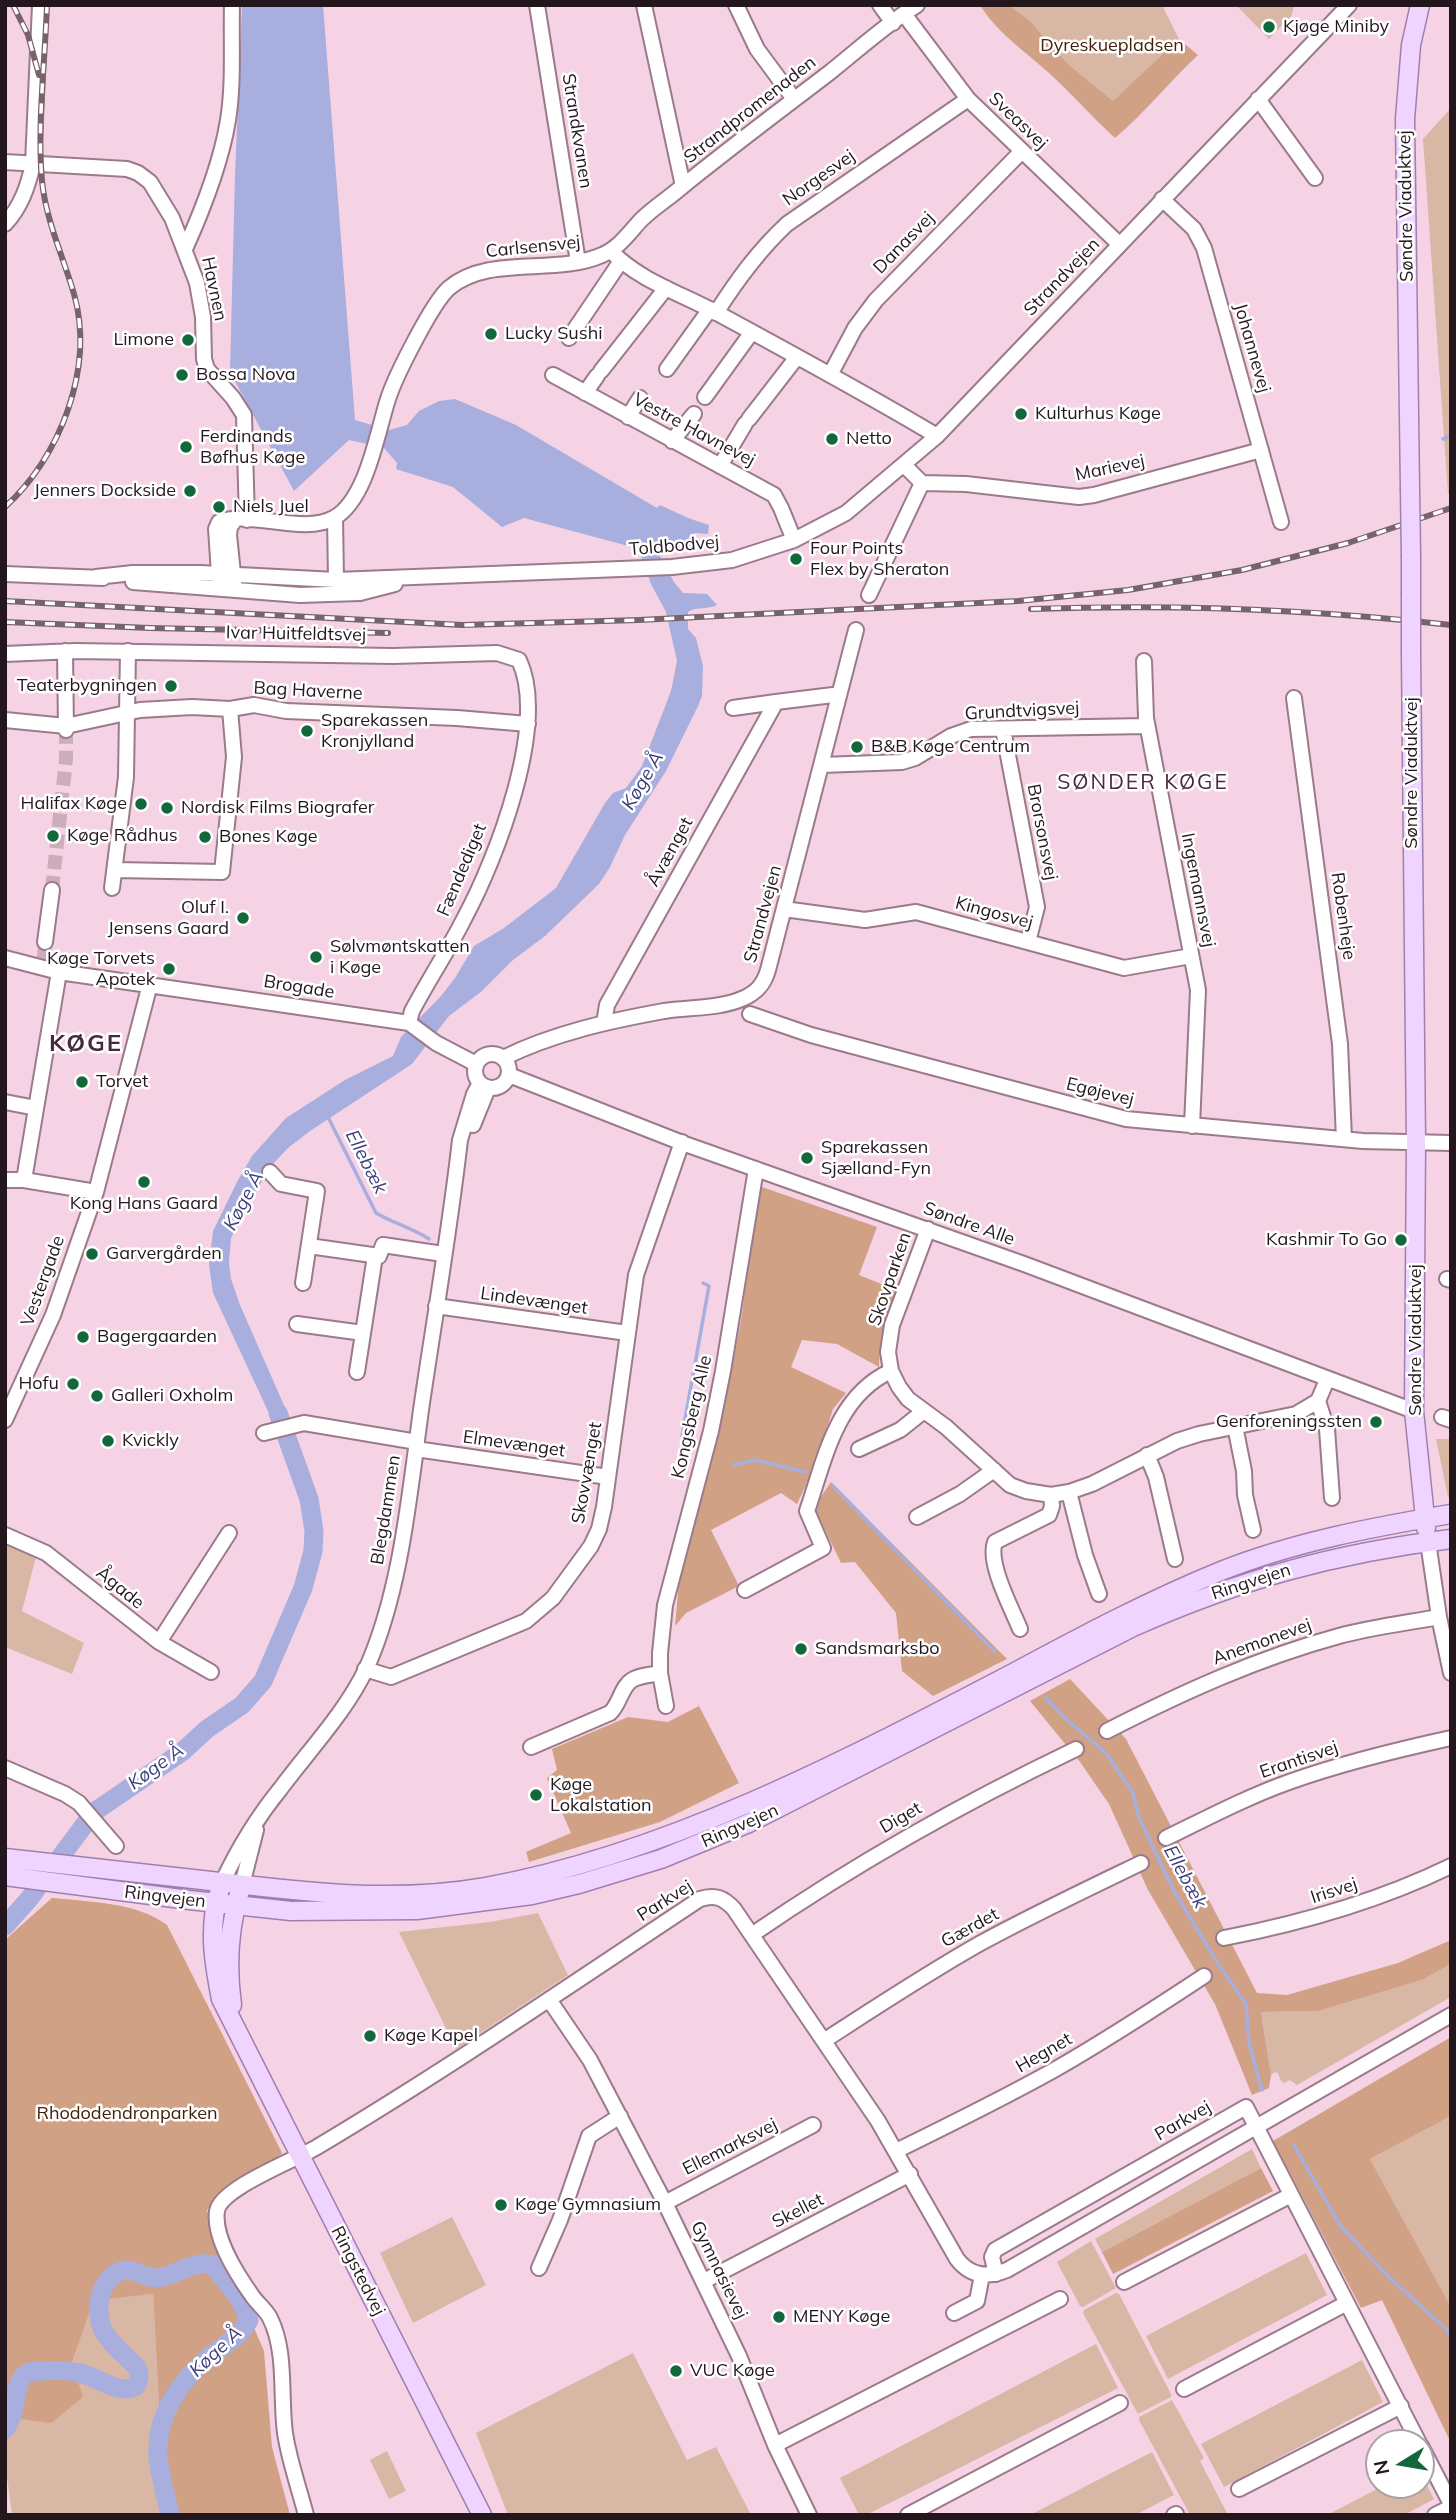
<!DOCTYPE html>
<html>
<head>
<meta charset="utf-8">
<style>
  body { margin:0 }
  #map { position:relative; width:1456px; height:2520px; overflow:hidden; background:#f6d3e4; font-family:Mulish,sans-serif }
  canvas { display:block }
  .frame { position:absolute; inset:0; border:7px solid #23171d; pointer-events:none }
  .north { position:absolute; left:1365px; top:2429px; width:70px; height:70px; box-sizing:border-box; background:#fff; border:2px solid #a7a2a5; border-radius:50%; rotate:259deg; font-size:19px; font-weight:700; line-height:28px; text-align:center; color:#23171d }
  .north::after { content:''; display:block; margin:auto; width:24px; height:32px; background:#12683a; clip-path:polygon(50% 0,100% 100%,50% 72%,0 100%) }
</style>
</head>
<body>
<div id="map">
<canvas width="1456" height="2520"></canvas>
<div class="frame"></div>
<div class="north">N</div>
</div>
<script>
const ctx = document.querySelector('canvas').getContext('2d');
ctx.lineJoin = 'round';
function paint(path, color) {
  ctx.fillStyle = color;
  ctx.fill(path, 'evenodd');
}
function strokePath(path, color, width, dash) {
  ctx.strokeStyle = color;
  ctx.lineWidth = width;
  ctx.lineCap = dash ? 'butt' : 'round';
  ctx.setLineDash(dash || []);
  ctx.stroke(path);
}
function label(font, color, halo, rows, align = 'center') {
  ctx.font = font + ' Mulish,sans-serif';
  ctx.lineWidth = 5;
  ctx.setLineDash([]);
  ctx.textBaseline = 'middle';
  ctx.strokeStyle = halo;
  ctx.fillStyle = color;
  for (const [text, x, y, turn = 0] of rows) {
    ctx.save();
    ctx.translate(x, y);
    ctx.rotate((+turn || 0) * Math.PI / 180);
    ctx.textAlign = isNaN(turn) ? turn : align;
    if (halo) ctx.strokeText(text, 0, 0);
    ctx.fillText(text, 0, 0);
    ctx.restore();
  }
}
paint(new Path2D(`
  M1009,5H1162L1179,39L1114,102L1068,64L1030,21Z
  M1236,5H1294L1292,15L1269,39Z
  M1451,108V493L1448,494L1423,139Z
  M1436,1439H1451V1497H1448Z
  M5,1544L36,1557L22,1611L84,1643L72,1674L5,1647Z
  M52,1898C89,1902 136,1902 167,1925L282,2153L274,2161L221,2190L207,2210L95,2298L153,2294L165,2515H12L5,2461V2417L51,2422L93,2302L5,1940Z
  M538,1913L568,1975L456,2049L399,1932L490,1922Z
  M1451,1964V1997L1297,2085L1290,2080L1284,2083L1281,2081L1278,2073L1275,2072L1271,2075L1261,2012L1318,2011L1422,1980Z
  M1451,2116V2307L1370,2159Z
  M1252,2149L1261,2168L1102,2252L1095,2239Z
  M452,2217L486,2285L413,2323L380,2253Z
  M1091,2241L1116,2288L1083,2307L1080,2306L1057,2262Z
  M1306,2253L1327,2295L1168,2379L1146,2336Z
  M1116,2293L1119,2294L1171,2394V2397L1138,2414L1083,2313L1084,2310Z
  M1096,2344L1118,2388L866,2515H859L840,2478Z
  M633,2353L687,2460L716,2447L751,2515H508L476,2433Z
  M1362,2360L1383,2402L1224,2487L1201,2444Z
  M1172,2400L1204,2458L1200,2461L1227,2513L1224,2515H1190L1139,2420V2417Z
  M387,2451L406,2491L389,2499L370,2460Z
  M1152,2452L1174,2495L1135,2515H1030Z
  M1421,2474L1434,2499L1404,2515H1327L1385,2485H1421Z`), '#d8b7a4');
paint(new Path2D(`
  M980,5H1009L1030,21L1068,64L1113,101L1179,39L1198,55C1169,82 1145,113 1115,138C1092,117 1072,94 1049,73C1025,51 997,33 980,5Z
  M759,1186L877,1227L859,1275L899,1291C887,1319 880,1337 879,1367L837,1344L802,1340L791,1367L846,1393L833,1409L815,1466L797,1504L781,1493L711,1530L739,1586L686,1613L675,1626L680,1571L720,1427L741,1321Z
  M831,1482L1007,1659L933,1696L902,1671L896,1613L855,1562L841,1563L814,1507Z
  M1070,1679L1126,1739L1257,1993L1287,1995L1398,1963L1451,1940V1964L1422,1980L1318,2011L1261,2012L1271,2075L1269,2088L1252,2095L1215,2004L1148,1890L1109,1804L1080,1762L1030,1701Z
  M699,1706L739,1783L660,1822L529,1862L526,1852L571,1833L547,1778L557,1770L552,1749L628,1717L668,1722Z
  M52,1898C89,1902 136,1902 167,1925L282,2153L274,2161L221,2190L207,2210L216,2240L264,2351L272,2447L290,2515H165L153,2294L94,2300L72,2362L83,2397L51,2423L5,2417V1940Z
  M1451,2037V2116L1370,2159L1451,2307V2443L1382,2300L1361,2308L1273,2141Z
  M1261,2168L1273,2191L1113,2274L1102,2252Z`), '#d0a184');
paint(new Path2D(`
  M242,5H323L355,420L389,430L407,425L419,411L439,401L455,399L516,425L657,508L660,505L688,518L709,525L708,534L694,533L691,547L663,548L659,554L674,582L683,593L707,594L717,605C708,610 696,606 688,612V629L696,638L703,666L702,696L698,706L666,771L625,835L610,867L599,884L545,936L513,960L482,991L449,1016L412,1064L310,1131L288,1148L270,1167L241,1218L231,1238L229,1262L231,1279L240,1305L290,1419L274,1424L213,1293L209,1265L213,1231L238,1180L252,1156L286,1118L345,1080L393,1056L401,1037L441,996L455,978L474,946L504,928L556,888L605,803L613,793L626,788L642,766L671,691L677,661L666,612L651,584L641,556L632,547L524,518L502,527L453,487L396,469L397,463L384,448L349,440L294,491L230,372L235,175Z`), '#a8aede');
strokePath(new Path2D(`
  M1443,439L1451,436
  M327,1115L376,1213C393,1223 412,1228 429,1239
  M686,1447L682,1436L709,1286L703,1283
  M733,1465L755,1460L806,1472
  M833,1486L995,1652
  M1046,1698L1067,1720L1106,1753L1133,1793L1139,1818L1174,1891L1220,1967L1246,2004L1249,2043L1262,2090
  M1294,2145L1341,2227L1391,2279L1446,2329L1451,2338`), '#a8aede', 3.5);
strokePath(new Path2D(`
  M5,1926L29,1899L94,1812L182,1752L207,1729L242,1705L263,1681L303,1588L313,1551L314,1531L309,1499L278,1413
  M5,2429C18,2414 13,2383 25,2374C30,2371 35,2371 41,2371C53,2370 67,2370 79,2373C98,2376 116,2395 135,2387C140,2380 141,2375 137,2368C127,2356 112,2346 104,2332C93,2312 99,2275 125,2270C135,2269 145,2278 156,2278C176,2277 193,2259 213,2265L241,2301L249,2320C242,2335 223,2346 210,2356C180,2381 155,2416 158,2457C160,2476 166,2496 170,2515`), '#a8aede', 19);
strokePath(new Path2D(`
  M52,890L66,759V730
  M44,959L45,942`), '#ccadbc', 14, [14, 7]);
const minor = new Path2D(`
  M537,5L578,262
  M644,5L683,186
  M736,5L757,49L794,99
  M880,5L893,23
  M904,14L968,99L1119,244
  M1258,99L1315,178
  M5,162L127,169L138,173L150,182L172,218L197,283L203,317L204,359L207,369L233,398L244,415L247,520
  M1162,199L1194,229L1204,248L1281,522
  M5,224C21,207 28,186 33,164L40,5
  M185,249C203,209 221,164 228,120C234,83 231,43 232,5
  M611,251C638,280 682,294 717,313C791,353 865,393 937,436
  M716,313C737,280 758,251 787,224L968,99
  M569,338L621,261
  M667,369L710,309
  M601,371L666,288
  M553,375L774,495L781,508L794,540
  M830,375L855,328L876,300L1022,151
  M585,393L597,376
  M705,397L752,332
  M628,417L640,398
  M749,419L797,357
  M672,441L694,414
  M720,466L745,424
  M922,483L966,484L1079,497L1094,495L1261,450
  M335,517L336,580
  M5,574L103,578
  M96,577L133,573H200L336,580L672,567L732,560L794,540L846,513L937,436L1349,5
  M133,582L300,595L360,593L395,584
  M234,583L229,535L230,527L235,520
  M220,588L216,529L219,522C251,510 303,535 334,518C367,499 377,433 388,399C395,377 432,303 449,288C489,254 555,276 602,255C619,248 629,233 641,220C652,209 666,200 678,190C727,150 778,112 829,73C858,50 886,24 917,5
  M869,595L922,483L904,465
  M65,651L66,730
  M5,654L75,651L393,656L497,653L519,660C549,724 496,859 465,917C449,949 429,979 412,1011L409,1023
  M1144,661L1146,718L1198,990L1192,1126
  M1294,698L1340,1044L1344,1139
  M733,708L776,702
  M5,720L66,726L140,710L192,707L230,709
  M1003,729L1037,907L1028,942
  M822,765L902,762L915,758L951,736L971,729L1147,726
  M115,870L222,872L234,757L230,709L254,705L286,711L457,718L528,724
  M112,888L126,777L128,651
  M784,909L865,920L916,912L1124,968L1191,956
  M45,942L52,890
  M5,958L59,972
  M750,1014L811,1035L1126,1119L1363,1141L1451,1143
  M604,1023L607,1005L776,702L833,695L839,696
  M475 1071a17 17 0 1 1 34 0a17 17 0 1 1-34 0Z
  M503,1058C554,1033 609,1021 664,1011C690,1007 720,1009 744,998C757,992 764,984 768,970L856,630
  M509,1075L685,1144L1024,1264L1414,1411
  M5,1102L36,1108
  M473,1125L488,1088
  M270,1172L281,1184L317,1191L303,1283
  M5,1180H24
  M96,1192L24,1180L59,972L409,1023L436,1043L476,1064
  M928,1229L892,1325L888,1352L891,1371L899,1387L908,1399L946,1427L1010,1485L1026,1491L1051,1495L1069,1492L1092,1484L1177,1441L1199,1434L1296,1414L1318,1401L1327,1380
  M309,1246L379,1256L383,1245L443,1254
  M1447,1279L1451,1280
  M436,1306L627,1333
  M297,1324L363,1333
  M357,1372L375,1256
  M1318,1401L1327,1429L1332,1498
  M1442,1417L1451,1420
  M5,1420L53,1315L96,1192L150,984
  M1235,1426L1244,1471L1245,1495L1253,1530
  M264,1433L304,1423L417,1442
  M416,1449L608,1477
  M859,1449L900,1430L924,1411
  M1147,1455L1156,1477L1175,1559
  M1069,1492L1085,1555L1099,1594
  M917,1517L960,1494L994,1470
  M5,1535L46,1553L159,1642L211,1672
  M1428,1542L1439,1617L1451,1673
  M745,1590L823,1548L807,1511C825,1459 836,1396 891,1371
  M1020,1629C1012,1609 987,1563 995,1542L1049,1515L1052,1506L1051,1495
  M159,1642L229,1533
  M365,1669L391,1677L526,1621L553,1598L591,1546L599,1529L604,1507L636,1275L682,1142
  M666,1706L660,1673V1653L665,1605L711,1431L723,1371L756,1169
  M1107,1731C1181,1693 1258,1658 1339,1636C1372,1627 1406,1623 1439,1617
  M531,1747L610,1713C620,1704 621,1687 632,1680C640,1675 652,1675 660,1673
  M5,1768L65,1794L79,1803L116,1846
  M1166,1838C1207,1818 1247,1797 1289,1782C1342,1763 1396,1750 1451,1738
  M222,1883C237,1851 259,1815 281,1788C310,1749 346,1712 367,1667C402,1588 410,1488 422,1403C435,1315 450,1228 460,1140L474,1094L480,1083
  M242,1885L256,1830
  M753,1934C858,1862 961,1804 1076,1749
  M1224,1938C1302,1923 1379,1901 1451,1866
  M550,2001L590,2060L665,2203L739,2356L775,2445L809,2515
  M825,2040C876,2007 926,1974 979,1944C1032,1915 1087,1889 1141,1863
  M896,2151C949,2125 1002,2099 1054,2070C1105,2041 1154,2009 1204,1976
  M665,2203L813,2125
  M539,2268L560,2220L589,2136L620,2116
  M996,2274L992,2257L995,2250L1246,2107L1419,2443
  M704,2281L910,2174
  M1124,2282L1291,2195
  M954,2313L977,2301L982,2275
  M1184,2389L1347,2303
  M775,2445L1060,2299
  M1421,2446L1451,2504
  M1239,2489L1401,2406
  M306,2515C299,2488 289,2460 285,2433C280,2396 287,2352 270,2318C266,2310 258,2304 253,2297C238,2276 213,2237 217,2211C221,2188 295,2160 317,2147C448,2069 573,1983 700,1899C715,1894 724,1898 734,1909L878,2121L957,2259C970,2276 987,2278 1007,2270L1451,2015
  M908,2515L1120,2403
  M1174,2515L1176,2514
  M1435,2515L1451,2507`);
const major = new Path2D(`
  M1410,489L1405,119L1411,45L1420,5
  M1411,557V592
  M1411,654L1416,1143L1414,1411L1426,1528
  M5,1858C74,1866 142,1873 211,1881C302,1892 394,1903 485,1887C669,1854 850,1758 1015,1672C1082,1636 1150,1600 1221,1571C1294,1542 1373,1527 1451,1514
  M5,1876L189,1900L291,1911L417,1910L532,1895L579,1884L661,1859L749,1823L1133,1627C1239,1580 1335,1553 1451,1539
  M219,1893C208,1928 214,1964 221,1999L482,2515
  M232,2005C227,1969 229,1929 239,1894`);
strokePath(minor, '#9a7a8b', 18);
strokePath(major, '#a07faf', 21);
strokePath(minor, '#fff', 14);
strokePath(major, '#eed4fe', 18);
const rail = new Path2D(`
  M13,5L28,35L39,75
  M5,507C60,457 95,368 74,294C63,256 46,221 42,181C37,125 45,62 47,5
  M5,601L462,625L639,620L1018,601L1128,590L1242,570L1348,543L1451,508
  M1031,609C1172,604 1311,609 1451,625
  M5,622L150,628L388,633`);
strokePath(rail, '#78636d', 6);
strokePath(rail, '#fff', 3.5, [10]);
const majorBridge = new Path2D(`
  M1410,489L1411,557
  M1411,592V654`);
strokePath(majorBridge, '#a07faf', 21, []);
strokePath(majorBridge, '#eed4fe', 18);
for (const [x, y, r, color] of [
  [1269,27,7,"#12683a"],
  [491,334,7,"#12683a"],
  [188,340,7,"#12683a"],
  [182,375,7,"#12683a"],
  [1021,414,7,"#12683a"],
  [832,439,7,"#12683a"],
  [186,447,7,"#12683a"],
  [190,491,7,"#12683a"],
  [219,507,7,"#12683a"],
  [796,559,7,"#12683a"],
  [171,686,7,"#12683a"],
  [307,731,7,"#12683a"],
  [857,747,7,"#12683a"],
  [141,804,7,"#12683a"],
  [167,808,7,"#12683a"],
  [53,836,7,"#12683a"],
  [205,837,7,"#12683a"],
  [243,918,7,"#12683a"],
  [316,957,7,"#12683a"],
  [169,969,7,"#12683a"],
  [82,1082,7,"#12683a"],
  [807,1158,7,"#12683a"],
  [144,1182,7,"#12683a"],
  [1401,1240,7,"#12683a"],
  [92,1254,7,"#12683a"],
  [83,1337,7,"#12683a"],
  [73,1384,7,"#12683a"],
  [97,1396,7,"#12683a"],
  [1376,1422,7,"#12683a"],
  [108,1441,7,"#12683a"],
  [801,1649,7,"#12683a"],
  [536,1795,7,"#12683a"],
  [370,2036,7,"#12683a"],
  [501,2205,7,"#12683a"],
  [779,2317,7,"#12683a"],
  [676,2371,7,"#12683a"]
]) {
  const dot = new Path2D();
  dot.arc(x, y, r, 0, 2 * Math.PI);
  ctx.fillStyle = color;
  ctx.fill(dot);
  strokePath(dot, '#fff', 2.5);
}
label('18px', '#23171d', '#fff', [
  ["Kjøge Miniby",1283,27],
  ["Lucky Sushi",505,334],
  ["Limone",174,340,"right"],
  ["Bossa Nova",196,375],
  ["Kulturhus Køge",1035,414],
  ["Ferdinands",200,437],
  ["Bøfhus Køge",200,458],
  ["Netto",846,439],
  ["Jenners Dockside",176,491,"right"],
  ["Niels Juel",233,507],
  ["Four Points",810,549],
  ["Flex by Sheraton",810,570],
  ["Teaterbygningen",157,686,"right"],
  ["Sparekassen",321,721],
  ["Kronjylland",321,742],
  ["B&B Køge Centrum",871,747],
  ["Halifax Køge",127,804,"right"],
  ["Nordisk Films Biografer",181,808],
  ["Køge Rådhus",67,836],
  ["Bones Køge",219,837],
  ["Oluf I.",229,908,"right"],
  ["Jensens Gaard",229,929,"right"],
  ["Sølvmøntskatten",330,947],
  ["i Køge",330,968],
  ["Køge Torvets",155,959,"right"],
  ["Apotek",155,980,"right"],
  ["Torvet",96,1082],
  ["Sparekassen",821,1148],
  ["Sjælland-Fyn",821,1169],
  ["Kong Hans Gaard",144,1204,"center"],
  ["Kashmir To Go",1387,1240,"right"],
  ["Garvergården",106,1254],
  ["Bagergaarden",97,1337],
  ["Hofu",59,1384,"right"],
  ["Galleri Oxholm",111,1396],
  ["Genforeningssten",1362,1422,"right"],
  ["Kvickly",122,1441],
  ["Sandsmarksbo",815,1649],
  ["Køge",550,1785],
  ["Lokalstation",550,1806],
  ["Køge Kapel",384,2036],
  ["Køge Gymnasium",515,2205],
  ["MENY Køge",793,2317],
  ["VUC Køge",690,2371]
], 'left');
label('18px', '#42220b', '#fff', [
  ["Dyreskuepladsen",1112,46],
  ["Rhododendronparken",127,2114]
]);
label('18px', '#23171d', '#fff', [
  ["Strandpromenaden",750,110,-38],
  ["Sveasvej",1018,121,44],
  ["Strandkvanen",577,131,81],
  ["Norgesvej",819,178,-35],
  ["Søndre Viaduktvej",1406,206,-91],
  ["Danasvej",904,243,-46],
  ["Carlsensvej",533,247,-6],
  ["Strandvejen",1062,277,-46],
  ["Havnen",214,289,78],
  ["Johannevej",1252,348,74],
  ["Vestre Havnevej",694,430,28],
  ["Marievej",1110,468,-12],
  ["Toldbodvej",674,546,-5],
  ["Ivar Huitfeldtsvej",296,634,1],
  ["Bag Haverne",308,691,3],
  ["Grundtvigsvej",1022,711,-3],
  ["Søndre Viaduktvej",1412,773,-90],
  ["Brorsonsvej",1042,832,79],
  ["Åvænget",670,852,-61],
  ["Fændediget",462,870,-67],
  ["Ingemannsvej",1198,890,79],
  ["Kingosvej",994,913,15],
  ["Strandvejen",763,914,-75],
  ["Robenheje",1343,916,82],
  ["Brogade",299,987,9],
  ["Egøjevej",1100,1092,14],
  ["Søndre Alle",969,1224,20],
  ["Skovparken",890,1279,-71],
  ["Vestergade",43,1281,-70],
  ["Lindevænget",534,1301,8],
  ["Søndre Viaduktvej",1416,1340,-90],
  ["Kongsberg Alle",692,1417,-77],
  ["Elmevænget",514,1444,8],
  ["Skovvænget",587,1473,-80],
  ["Blegdammen",386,1510,-81],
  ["Ringvejen",1251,1582,-18],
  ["Ågade",120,1588,39],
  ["Anemonevej",1262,1642,-20],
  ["Erantisvej",1299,1760,-19],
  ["Diget",901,1818,-30],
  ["Ringvejen",740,1826,-24],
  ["Irisvej",1334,1891,-18],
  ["Ringvejen",165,1897,7],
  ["Parkvej",665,1901,-32],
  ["Gærdet",970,1928,-29],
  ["Hegnet",1044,2053,-30],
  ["Parkvej",1183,2121,-30],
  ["Ellemarksvej",730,2147,-27],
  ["Skellet",798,2211,-27],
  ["Gymnasievej",719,2270,64],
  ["Ringstedvej",358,2271,63]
]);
label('italic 19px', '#3b3e7a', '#fff', [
  ["Køge Å",643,781,-60],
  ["Ellebæk",366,1162,63],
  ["Køge Å",244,1201,-62],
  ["Køge Å",156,1767,-36],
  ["Ellebæk",1185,1877,61],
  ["Køge Å",216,2352,-43]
]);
ctx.letterSpacing = '2px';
label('21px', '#462b3a', '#fff', [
  ["SØNDER KØGE",1143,783]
]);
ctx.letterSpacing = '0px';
ctx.letterSpacing = '2px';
label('bold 24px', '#462b3a', '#fff', [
  ["KØGE",86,1044]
]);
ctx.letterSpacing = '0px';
</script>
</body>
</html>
